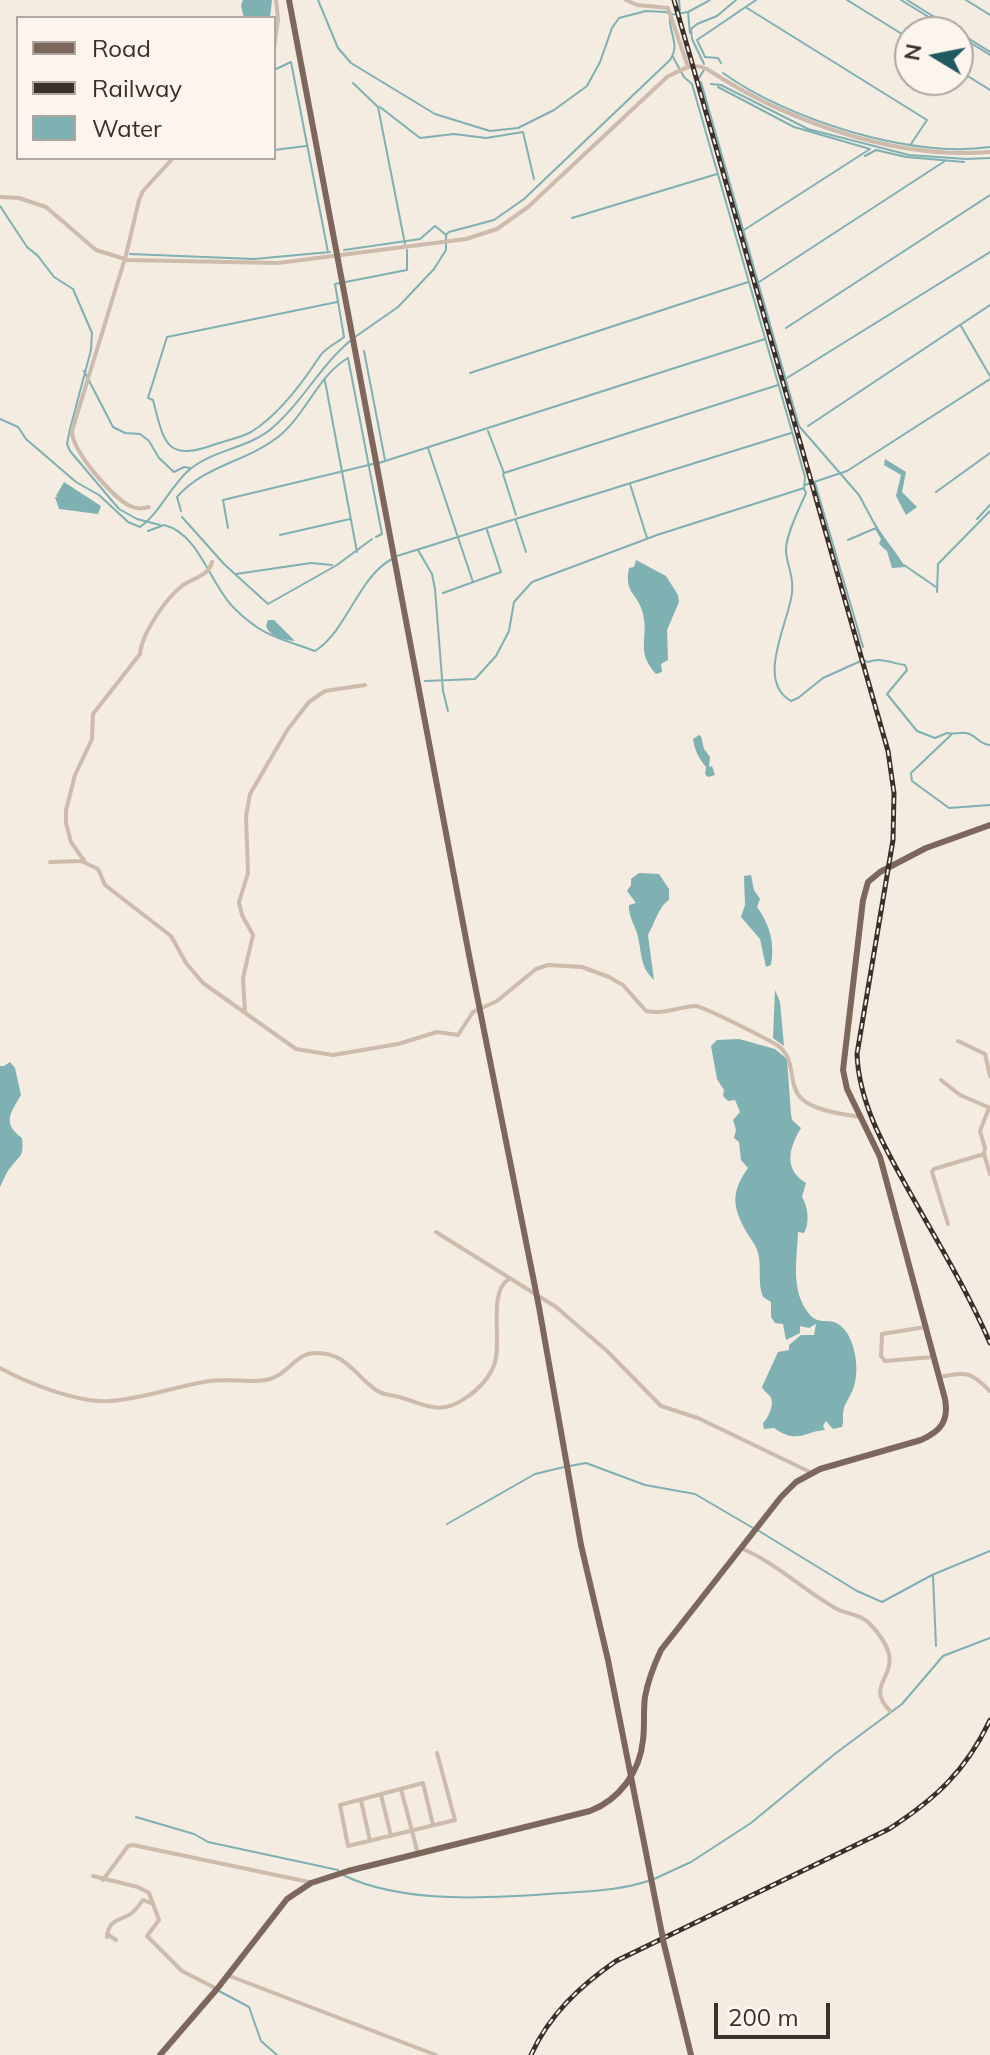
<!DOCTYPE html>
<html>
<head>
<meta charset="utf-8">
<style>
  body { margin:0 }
  #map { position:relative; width:990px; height:2055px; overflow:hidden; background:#f4ebe1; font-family:Mulish,sans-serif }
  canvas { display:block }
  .legend { position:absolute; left:16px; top:16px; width:260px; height:144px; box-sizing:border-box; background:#fbf5ee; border:2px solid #aea6a0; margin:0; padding:10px 14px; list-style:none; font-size:24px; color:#3b302b }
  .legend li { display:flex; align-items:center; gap:16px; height:40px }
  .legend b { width:40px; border:2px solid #aea6a0 }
  .north { position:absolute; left:894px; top:16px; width:80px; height:80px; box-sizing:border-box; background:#fbf5ee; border:2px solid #aea6a0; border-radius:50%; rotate:280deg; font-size:22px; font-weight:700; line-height:32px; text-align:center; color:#3b302b }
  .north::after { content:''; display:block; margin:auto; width:28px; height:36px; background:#1f5a5e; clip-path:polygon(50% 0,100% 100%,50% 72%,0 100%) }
  .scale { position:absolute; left:714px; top:2003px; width:116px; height:36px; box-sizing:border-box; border:4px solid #3b302b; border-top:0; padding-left:10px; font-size:24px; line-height:28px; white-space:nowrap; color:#3b302b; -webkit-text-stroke:6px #fbf5ee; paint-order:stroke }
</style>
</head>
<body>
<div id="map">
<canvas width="990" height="2055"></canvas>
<ul class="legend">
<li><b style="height:10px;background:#7d675c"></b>Road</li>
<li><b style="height:10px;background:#3b302b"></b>Railway</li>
<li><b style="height:22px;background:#7fb0b2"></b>Water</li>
</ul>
<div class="north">N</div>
<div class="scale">200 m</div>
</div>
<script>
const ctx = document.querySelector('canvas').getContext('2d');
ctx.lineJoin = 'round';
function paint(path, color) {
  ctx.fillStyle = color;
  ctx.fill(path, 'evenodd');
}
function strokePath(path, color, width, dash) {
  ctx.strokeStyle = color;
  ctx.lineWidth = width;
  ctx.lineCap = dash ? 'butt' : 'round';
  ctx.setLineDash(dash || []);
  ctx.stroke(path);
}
paint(new Path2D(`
  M243,0H272L270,18H244L241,6Z
  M885,459L906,472L902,492L917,507L906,515L896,496L901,475L884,465Z
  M64,482L101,506L98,514L59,509L55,497H58L56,496Z
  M875,522C883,538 897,552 905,567L892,568L887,551L879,544L881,539L875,529Z
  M636,560L666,576L678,595L679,602L667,630L668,660L661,664L662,672L656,674C635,651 649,639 643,614C638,592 624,595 629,568L634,567Z
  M268,620H274L295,641C284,640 270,637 266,626Z
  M699,735L701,736L704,749L710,757L709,767L712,766L715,775L708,777L705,774L706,767C698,757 695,751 693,739Z
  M639,873L659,874L669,889V900C659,906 654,925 648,935L654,980C640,967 642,954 638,937C636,926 628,917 629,905L636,903L627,891L631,885V879Z
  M751,875L754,890L760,899L757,907C770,925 775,943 771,965L766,967L760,939L741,917L745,905L744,876Z
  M775,990L780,1002L784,1046L773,1038Z
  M739,1039L775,1049L787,1059L791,1114L792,1120L801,1128C789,1148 783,1169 806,1183L802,1197C808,1206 810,1224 804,1233L798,1232C797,1259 790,1292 810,1315C819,1325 829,1318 838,1324C855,1334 860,1369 854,1386C852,1394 846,1401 844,1408C842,1414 844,1420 842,1427L833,1429L826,1421L823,1426L825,1430C805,1431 798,1445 774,1428L764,1429L763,1423C769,1417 775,1403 770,1396C767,1393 764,1391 762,1387L778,1352L789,1350V1345L801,1335H814L816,1324L809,1328L800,1326V1333L786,1340L783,1324L775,1323L771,1317V1302L763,1297C757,1282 762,1267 758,1253C756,1244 750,1239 746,1231C732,1206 731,1192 748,1168L741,1160L739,1142L734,1138L736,1130L733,1120L740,1112L735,1100L728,1101L723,1096L724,1090L717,1079L711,1046L717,1040Z
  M10,1062L15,1068L21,1095C10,1114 2,1123 22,1138C24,1157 20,1155 10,1168C6,1173 3,1181 0,1187V1066H4Z`), '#7fb0b2');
strokePath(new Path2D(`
  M318,0L338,48L351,63L435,114L490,131L518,128L554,110L587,86L600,62L612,28L619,18L646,11L666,12L669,14
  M679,0L680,11
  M847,0L910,39
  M901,0L953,32
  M907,0L990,52
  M966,0L990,15
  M747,8L927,120L911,144
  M690,33L688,12L710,0
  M958,35L990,55
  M721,63L718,58L705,57L697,40L756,0
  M704,64L692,39L691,29L697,24L717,16L736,0
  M274,70L291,62L328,252
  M958,70L990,90
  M723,73C787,119 911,159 990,147
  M699,78L704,70
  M701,82L799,426L859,495L875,525
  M353,83L378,107L405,244
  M711,84L721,85L808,129L909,155L966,159L990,158
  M718,87L794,127L870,149L744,230
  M380,107L420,138L454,134L486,138L523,132L534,179
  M274,150L306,146
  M865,156L876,150L906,157L964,162
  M0,206L27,247L38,256L54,277L73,289L92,333L91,350L70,429L67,444L70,451L119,509L137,519L160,525
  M572,218L717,174
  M344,250L420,239L435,226L445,234
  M130,254L254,259L330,252
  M759,282L945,161
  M337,302L167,337L148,398L153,400C164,442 165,463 216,444C227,440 240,438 251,432C279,415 303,382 320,356C325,348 337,343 344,337L335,284L407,270V250
  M961,326L990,376
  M786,328L990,195
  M355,337L398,307L434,269L446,250V235L449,232L494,220L524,199L670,60C681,44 668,33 670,15L688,12
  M364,351L385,460
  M84,371L113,427L125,433L140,434L149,441L159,458L174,472L184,467L190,468
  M470,373L748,282
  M787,378L990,252
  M325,381L357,552
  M0,419L18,427L26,439L76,482L99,495L128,522L140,527C159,514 170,487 188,471C211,450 247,449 271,429C302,403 319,367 350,341
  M808,426L990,305
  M488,431L504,473L778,385
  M428,448L473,582
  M379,463L765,339
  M503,474L516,515
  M815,483L863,647
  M630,484L647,538
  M805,485L847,471L990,379
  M804,489L806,493C801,505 785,536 786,551C787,567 794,574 792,593C789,622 755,681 791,701L798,698L823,678L863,660L868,662C883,657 890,663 905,665L907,670L887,694L917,731L935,738L947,733C955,735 958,732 966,733C977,735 978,744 990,745
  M936,492L990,453
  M181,511L177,497C205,465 246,462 278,437C306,415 318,375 348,358L382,534L376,537
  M182,517L224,564L268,604L337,565L372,539
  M977,519L990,505
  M516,521L526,552
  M228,528L223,500L373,464
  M148,531L164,525C200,534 210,585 234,608C263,637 279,638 315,651C347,631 358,577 392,559
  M280,535L350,519
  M848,540L876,528
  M418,550L432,574L435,589L443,691L448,711
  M397,556L791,433
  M904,565L936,587
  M236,574L311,563L332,565
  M937,592L938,564L990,511
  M443,593L501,572L487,530
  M425,681L475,679L496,656L509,631L514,602L532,582L657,535L804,488L805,477L692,84L684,77L673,57
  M951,735L911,773L912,781L949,808L990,805
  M570,1466L586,1463L645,1485L695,1494L753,1528
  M447,1524L535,1474L564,1467
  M759,1531L857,1591L882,1602L932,1575L990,1551
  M933,1576L936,1646
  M136,1817L194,1834L208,1842L338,1870
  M343,1875C404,1905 496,1898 563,1893C590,1891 622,1890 648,1881
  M654,1879L691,1862L751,1823L836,1753L902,1704L943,1656L990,1638
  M219,1991L249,2007L261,2041L277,2055`), '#7fb0b2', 2);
strokePath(new Path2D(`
  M626,0L637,5L668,8L688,67
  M274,48L278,19L276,0
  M0,197L19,198L46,207L96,250L128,260L278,263L466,239L497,229L528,207L667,77C681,70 692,62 707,69C786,121 895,160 990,152
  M149,507C141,509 137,509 130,506C112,497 72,451 72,431L126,255L139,200L143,191L173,158
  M50,862L81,861L98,869L105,885L171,936L186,963L203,983L296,1049L333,1055L398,1044L437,1032L458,1035L473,1012L497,1001L536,969L548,965L582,967L609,977L623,985L646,1011C663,1015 678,1007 695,1006C703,1006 767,1039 777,1045C798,1059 786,1084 802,1099C815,1111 843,1114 860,1117
  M85,862L71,842L66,823V810L75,775L92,739L93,714L140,654C142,633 166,598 183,585C193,578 209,576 212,562
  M245,1013L243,978L253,935L242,915L239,902L248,873L246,816L250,794L288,729L309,702L325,691L365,685
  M958,1041L985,1054L990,1076
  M941,1080L960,1095L990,1108
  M984,1154L985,1148L980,1131L989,1108
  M948,1224L932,1172L934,1169L984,1154L990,1174
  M436,1232L556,1307L607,1351L661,1406L698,1418L812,1473
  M925,1327L882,1334L881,1356L885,1361L933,1357
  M0,1368C27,1383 78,1403 109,1401C143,1399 176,1386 210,1381C229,1378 252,1384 270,1379C289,1374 295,1353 316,1353C345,1352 356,1376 376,1390C383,1395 391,1395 399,1397C425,1404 440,1417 467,1397C478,1390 490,1377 494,1365C503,1343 487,1292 509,1279
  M940,1377C967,1372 970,1371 990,1391
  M741,1548C776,1563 802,1589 835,1608C845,1614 861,1614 869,1623C877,1631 886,1643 889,1654C894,1679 866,1686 890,1711
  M401,1789L418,1854
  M381,1795L391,1836
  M361,1800L370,1841
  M433,1825L423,1783L340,1805L348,1846L455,1820L437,1753
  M93,1876L138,1887L149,1893L159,1920L147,1936L182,1971L217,1989
  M103,1880L128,1846L133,1845L309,1882
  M107,1934L116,1940
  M107,1937C108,1921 117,1921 129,1915C135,1912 139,1905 143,1900L153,1904
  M227,1975L436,2055`), '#cdbbac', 4);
strokePath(new Path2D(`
  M289,0L469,955L539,1307L581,1545L608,1660L662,1934
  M663,1940L691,2055
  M160,2055L217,1989L287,1899L311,1883L348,1871L590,1811C619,1800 640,1772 643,1740C645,1726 643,1711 645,1697C648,1680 654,1665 661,1650L781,1497L796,1482L820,1469L921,1440C941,1431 949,1421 945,1399L880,1157L847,1089L843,1070L863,900L868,882L880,872L926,848L990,825`), '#7d675c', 6);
const rail = new Path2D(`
  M674,0L888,751L894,793L893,840L857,1054C859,1104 885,1148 909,1191C937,1241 967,1290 990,1343
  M531,2055C549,2015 580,1986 616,1961L889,1829C935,1799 966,1771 990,1720`);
strokePath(rail, '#3b302b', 5);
strokePath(rail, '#fbf5ee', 2, [6]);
strokePath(new Path2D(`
  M662,1934L663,1940`), '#7d675c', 6);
</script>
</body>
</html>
